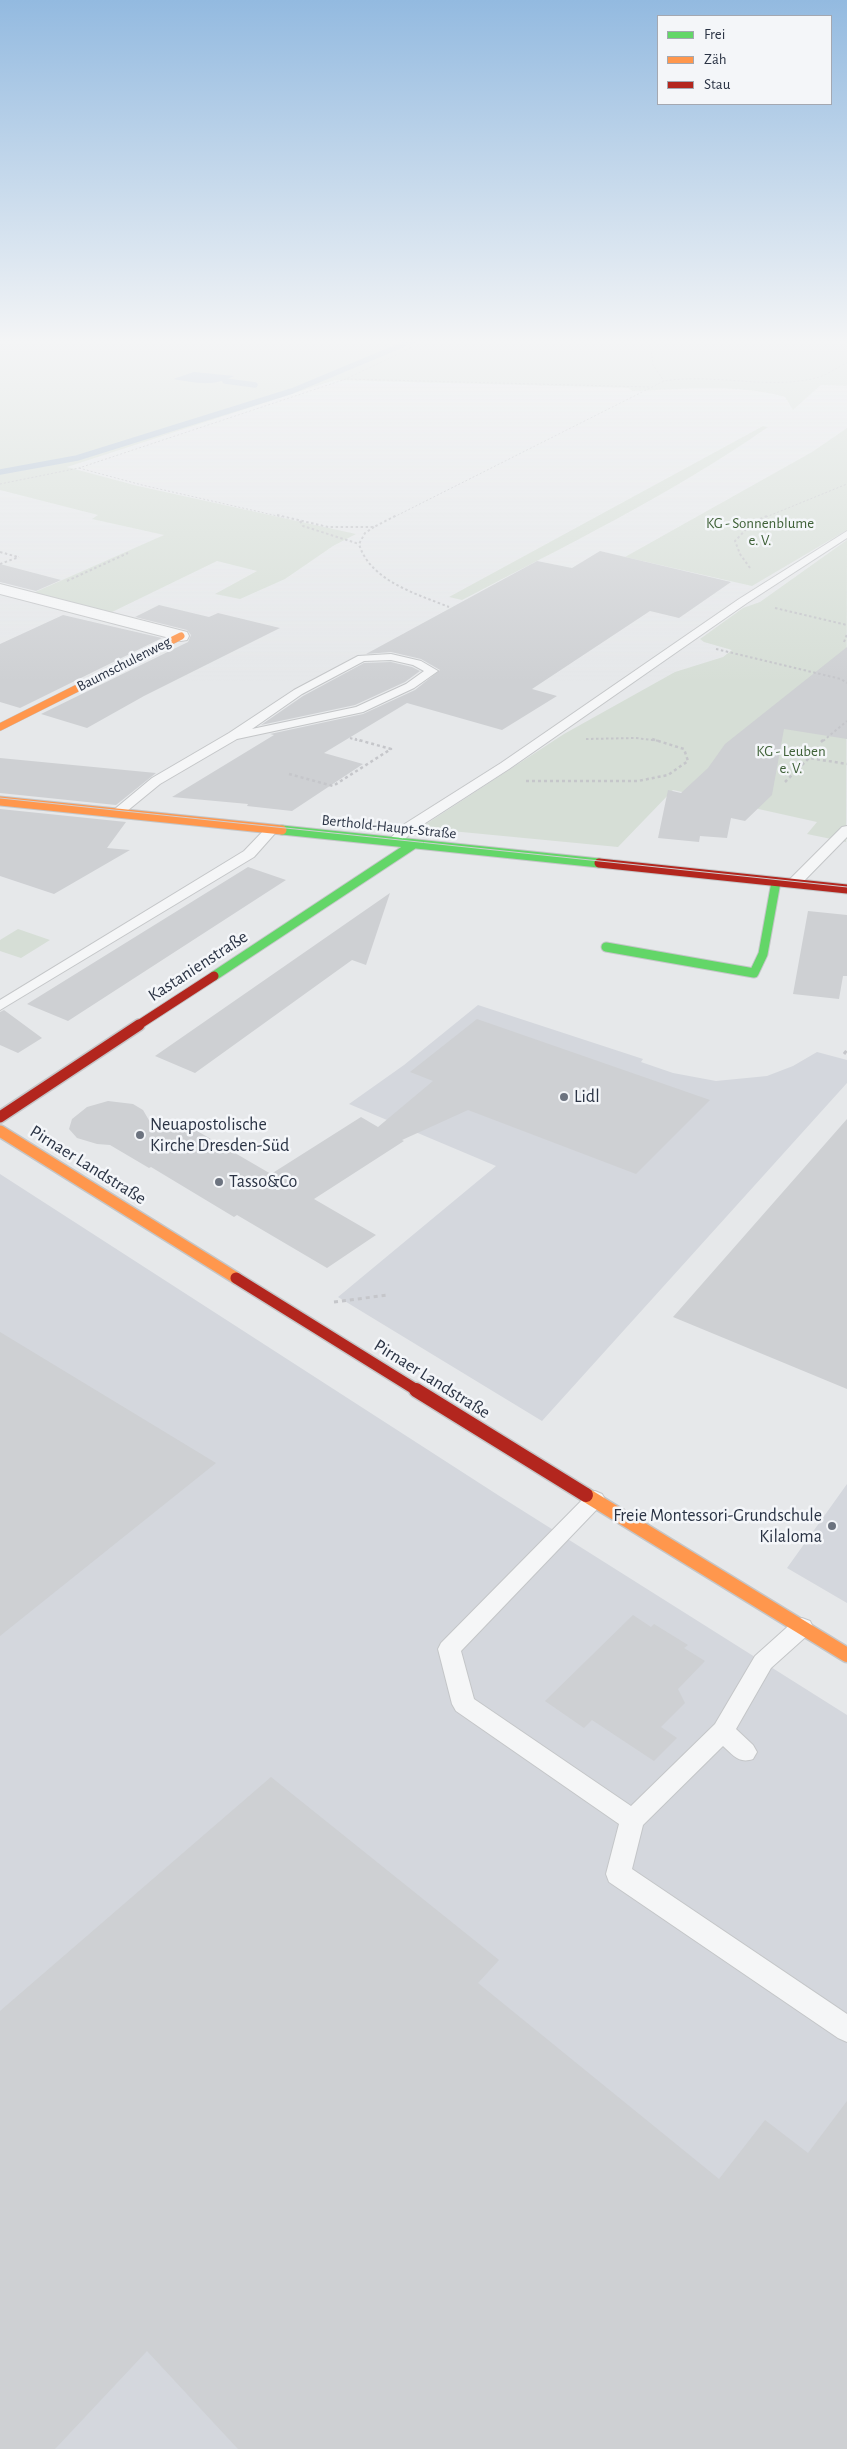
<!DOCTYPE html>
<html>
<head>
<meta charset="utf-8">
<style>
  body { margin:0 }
  #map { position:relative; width:847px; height:2449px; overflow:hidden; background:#e6e8ea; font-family:"Alegreya Sans",sans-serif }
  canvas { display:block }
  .legend { position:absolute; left:657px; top:15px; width:175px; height:90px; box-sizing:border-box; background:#f4f6f9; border:1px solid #a4a8b1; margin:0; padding:6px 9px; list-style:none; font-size:15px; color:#2b3445 }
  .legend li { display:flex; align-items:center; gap:10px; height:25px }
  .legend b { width:25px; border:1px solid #a4a8b1 }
</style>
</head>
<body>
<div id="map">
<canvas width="847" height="2449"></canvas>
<ul class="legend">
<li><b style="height:6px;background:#63d668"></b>Frei</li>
<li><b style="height:6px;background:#ff974d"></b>Zäh</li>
<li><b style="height:6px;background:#b3261e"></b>Stau</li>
</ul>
</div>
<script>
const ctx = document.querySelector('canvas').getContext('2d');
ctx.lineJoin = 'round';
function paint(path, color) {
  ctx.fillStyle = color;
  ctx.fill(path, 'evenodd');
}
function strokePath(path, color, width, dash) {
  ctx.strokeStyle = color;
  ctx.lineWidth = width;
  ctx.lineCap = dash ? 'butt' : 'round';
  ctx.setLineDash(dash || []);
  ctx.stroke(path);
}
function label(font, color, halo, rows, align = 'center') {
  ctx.font = font + ' "Alegreya Sans",sans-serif';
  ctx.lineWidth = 5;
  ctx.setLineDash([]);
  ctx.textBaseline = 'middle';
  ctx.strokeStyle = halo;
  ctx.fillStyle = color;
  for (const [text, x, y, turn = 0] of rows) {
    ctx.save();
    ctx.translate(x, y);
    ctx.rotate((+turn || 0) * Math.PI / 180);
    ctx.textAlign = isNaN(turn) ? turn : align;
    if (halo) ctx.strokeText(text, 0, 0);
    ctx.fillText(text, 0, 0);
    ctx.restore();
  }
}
paint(new Path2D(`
  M478,1005L643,1059L641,1062L673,1073L716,1081L767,1076L793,1066L817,1052L847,1060V1083L542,1421L338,1297L496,1166L349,1104L404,1065Z
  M0,1174L501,1497L847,1715V2449H0Z
  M847,1484V1603L787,1568Z`), '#d4d7dd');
paint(new Path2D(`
  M0,340H847V386L821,385L793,410L785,397C734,383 684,390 632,391L629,388L335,380L67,467L138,486L356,534L333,546L285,579L240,599L215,594L257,571L217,561L110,613L33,593L164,535L92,519L98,515L0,490Z
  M763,426L768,427C672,494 565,546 462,600L449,597Z
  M847,428V530L752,586L625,557L812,452Z
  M847,540L846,842L807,834L817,822L673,790L618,847L420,828L564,734L675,672L723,657L732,650L704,642L700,639L743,608L760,602Z
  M18,929L50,940L21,958L0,951V940Z`), '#d6ded6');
paint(new Path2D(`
  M194,372L234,376C214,387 195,383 173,379Z`), '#b4c4d5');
strokePath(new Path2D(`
  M225,381L255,385
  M0,472L77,458L292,391L414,340`), '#b4c4d5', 5.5);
paint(new Path2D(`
  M600,551L731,582L679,618L650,611L532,689L557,696L502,730L407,703L324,753L363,764L292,811L247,806L248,804L172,797L274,735L270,734L363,714L415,690L440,670L421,659L391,652L366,654L537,561L572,568Z
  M0,564L61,580L36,591L0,582Z
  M159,605L209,617L218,613L280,628L144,696L87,728L41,714L188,642L191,635L187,630L135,617Z
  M63,615L162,638L20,708L0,702V644Z
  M847,647V739L784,729L772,795L745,821L731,818L727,838L700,836L699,842L658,838L668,790L681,793L708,768L725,744Z
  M391,662L412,667L420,671L405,682L355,705L261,725L303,696L364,663Z
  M0,758L156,773L116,805L0,793Z
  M0,809L126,822L107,848L130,850L54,894L0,876Z
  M248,867L286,880L68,1021L27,1004Z
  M390,893L366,965L352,960L195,1073L155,1056Z
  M808,911L847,915V976H843L839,999L793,994Z
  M4,1010L42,1038L18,1053L0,1045V1012Z
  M477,1019L710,1100L636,1174L468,1110L402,1140L404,1141L314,1199L376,1235L327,1268L237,1215L234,1217L151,1167L149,1168L110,1145L97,1144L77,1138L69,1129L72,1119L87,1107L108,1101L133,1104L143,1110L150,1122L172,1126L180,1121L271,1174L361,1117L378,1127L433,1081L410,1072Z
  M847,1119V1389L673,1317Z
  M0,1332L216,1463L0,1636Z
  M633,1615L651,1627L654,1624L688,1645L684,1648L705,1661L678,1689L685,1703L661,1727L677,1738L654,1761L592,1720L584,1728L545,1701Z
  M271,1777L499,1960L478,1983L719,2179L765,2120L808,2153L847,2101V2449H238L147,2351L55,2449H0V2011Z`), '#ced0d3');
const lane = new Path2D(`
  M847,531V538L747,603L509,769L413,831L399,845L394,846L387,842L403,825L501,763L739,599Z
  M391,654L421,661L438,671L414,688L363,712L237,739L160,784L121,816L116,817L110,813L152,778L229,733L294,690L358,656ZM391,660L413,665L424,671L406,684L356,707L252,729L302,694L364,661Z
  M272,826L278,830L254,857L0,1010V1000L244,851L267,827Z
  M847,826V837L798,887H788L786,884L788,881L842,827Z
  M595,1491L602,1494L605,1499L602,1504L461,1651L474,1699L631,1806L715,1724L755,1656L794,1621L802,1618L810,1621L813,1627L810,1633L771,1668L736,1729L753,1745L757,1752L753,1759C739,1764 733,1755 723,1746L643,1825L632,1869L847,2014V2042L838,2038L609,1882L606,1874L619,1824L456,1711L452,1704L438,1649L441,1643L588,1494Z`);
const street = new Path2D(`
  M0,584L187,632L189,636L187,640L181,641L0,594Z`);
const fast = new Path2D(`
  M282,830L599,863
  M606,947L754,973L763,954L776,882
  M214,976L414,844`);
const slowFar3 = new Path2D(`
  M0,727L181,636`);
const slowFar2 = new Path2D(`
  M0,801L282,830`);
const slowFar1 = new Path2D(`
  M0,1131L236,1278`);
const slow = new Path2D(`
  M586,1495L847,1655`);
const jamFar2 = new Path2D(`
  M599,863L847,889
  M137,1026L214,976`);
const jamFar1 = new Path2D(`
  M0,1117L139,1025
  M236,1278L418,1391`);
const jam = new Path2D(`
  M416,1390L586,1495`);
strokePath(lane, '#c4c6c8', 2);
strokePath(street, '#c4c6c8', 2);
strokePath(fast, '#c4c6c8', 11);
strokePath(slowFar3, '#c4c6c8', 8);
strokePath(slowFar2, '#c4c6c8', 11);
strokePath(slowFar1, '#c4c6c8', 14);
strokePath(slow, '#c4c6c8', 17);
strokePath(jamFar2, '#c4c6c8', 11);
strokePath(jamFar1, '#c4c6c8', 14);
strokePath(jam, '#c4c6c8', 17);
strokePath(new Path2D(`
  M650,340L653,365L664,381
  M347,379L650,387
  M79,468L142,485L282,517
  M0,484L79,468L346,379L427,340
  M394,517L664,381C714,373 767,390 816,378C826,376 837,367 847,363
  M766,517L847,484`), '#c5c6ca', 1, [2, 2]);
strokePath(new Path2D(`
  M277,515L328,527H374L397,515
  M300,521L303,526L359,544
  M374,527L365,533L359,544C370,581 417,594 449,607
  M0,552L18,557
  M0,564L19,557
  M750,568L740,554L735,541L753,522L769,515
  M67,581L128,553
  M775,608L847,625
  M844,642L847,634
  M716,649L841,679L847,683
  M350,738L360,741
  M586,739L636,738L660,741
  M823,741L847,721`), '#c5c6ca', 2, [2.5, 2.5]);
strokePath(new Path2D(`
  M821,742L824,739
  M289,774L333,786L391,749L355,739
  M526,781H638L668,775L688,761L684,749L652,739
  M785,782L809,758L847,764`), '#c5c6ca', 2.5, [3, 3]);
strokePath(new Path2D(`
  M844,1054L847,1050
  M334,1302L388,1295`), '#c5c6ca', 3, [4, 4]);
paint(lane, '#f5f6f7');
paint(street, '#f5f6f7');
strokePath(fast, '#63d668', 9);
strokePath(slowFar3, '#ff974d', 7);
strokePath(slowFar2, '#ff974d', 9);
strokePath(slowFar1, '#ff974d', 11);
strokePath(slow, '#ff974d', 14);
strokePath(jamFar2, '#b3261e', 9);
strokePath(jamFar1, '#b3261e', 11);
strokePath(jam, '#b3261e', 14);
strokePath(new Path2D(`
  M0,798L847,887`), '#cecfd2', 1);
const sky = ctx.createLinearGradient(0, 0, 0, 683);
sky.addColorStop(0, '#93bae0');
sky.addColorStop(0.5, '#f4f5f6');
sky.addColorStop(1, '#f4f5f600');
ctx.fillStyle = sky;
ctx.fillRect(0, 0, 847, 683);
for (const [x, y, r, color] of [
  [564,1097,5,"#6c737f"],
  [140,1135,5,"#6c737f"],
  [219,1182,5,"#6c737f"],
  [832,1526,5,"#6c737f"]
]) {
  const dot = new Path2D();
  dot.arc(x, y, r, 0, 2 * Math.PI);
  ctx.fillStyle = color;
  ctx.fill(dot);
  strokePath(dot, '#f4f6f9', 2);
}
label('15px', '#3f6138', '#f4f6f9', [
  ["KG - Sonnenblume",760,523],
  ["e. V.",760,540],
  ["KG - Leuben",791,751],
  ["e. V.",791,768]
]);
label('15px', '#2b3445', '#f4f6f9', [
  ["Baumschulenweg",124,664,-27],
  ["Berthold-Haupt-Straße",389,827,6]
]);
label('18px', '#2b3445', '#f4f6f9', [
  ["Kastanienstraße",198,966,-33],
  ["Pirnaer Landstraße",88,1165,32],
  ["Pirnaer Landstraße",432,1379,32]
]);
label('18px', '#2b3445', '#f4f6f9', [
  ["Lidl",574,1097],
  ["Neuapostolische",150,1125],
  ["Kirche Dresden-Süd",150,1146],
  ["Tasso&Co",229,1182],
  ["Freie Montessori-Grundschule",822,1516,"right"],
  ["Kilaloma",822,1537,"right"]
], 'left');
</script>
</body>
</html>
